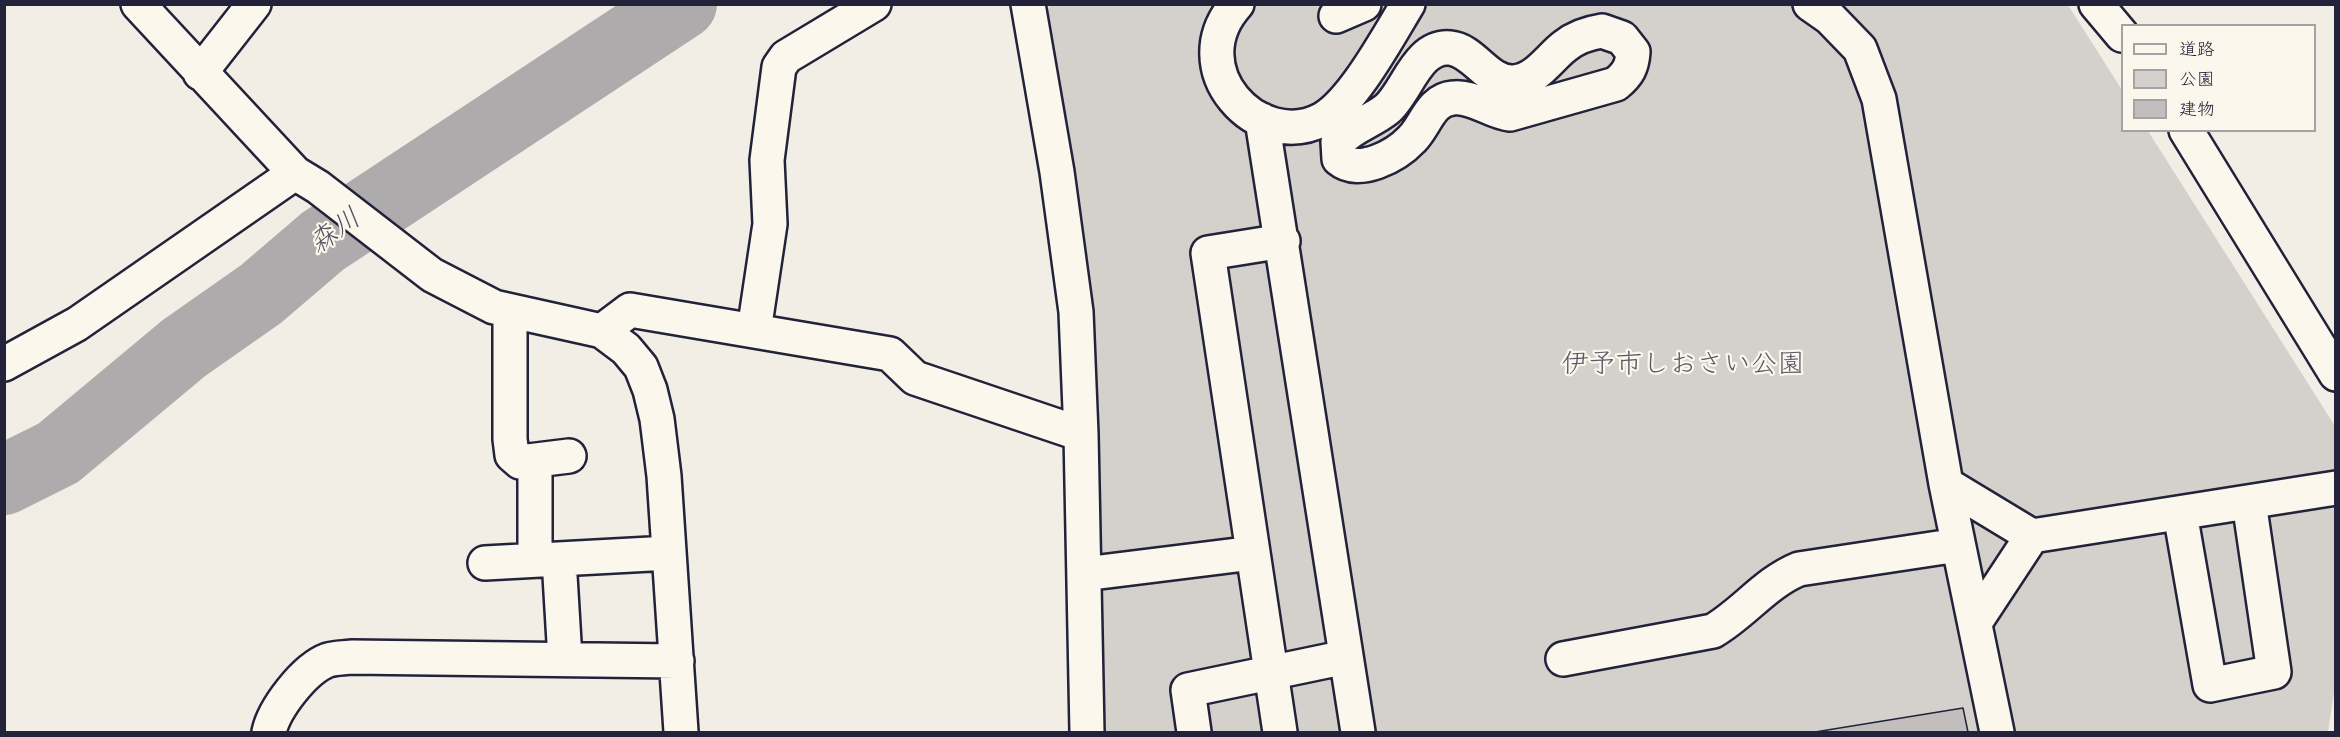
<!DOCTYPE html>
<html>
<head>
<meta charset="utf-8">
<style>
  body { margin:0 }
  #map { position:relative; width:2340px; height:737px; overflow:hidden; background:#f2eee5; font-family:"Indie Flower","Klee One",sans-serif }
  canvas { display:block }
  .frame { position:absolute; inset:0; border:6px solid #22223b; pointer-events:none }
  .legend { position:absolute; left:2121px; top:24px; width:195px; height:108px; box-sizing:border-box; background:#fbf7ec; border:2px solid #a4a2a5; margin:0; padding:8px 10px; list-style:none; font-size:18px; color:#22223b }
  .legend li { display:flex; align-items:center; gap:12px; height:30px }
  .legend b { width:30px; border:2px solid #a4a2a5 }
</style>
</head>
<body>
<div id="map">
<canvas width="2340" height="737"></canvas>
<div class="frame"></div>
<ul class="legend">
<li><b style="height:8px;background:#fbf7ec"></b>道路</li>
<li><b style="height:16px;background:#d4d1cc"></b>公園</li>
<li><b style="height:16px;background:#c2bebe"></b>建物</li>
</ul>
</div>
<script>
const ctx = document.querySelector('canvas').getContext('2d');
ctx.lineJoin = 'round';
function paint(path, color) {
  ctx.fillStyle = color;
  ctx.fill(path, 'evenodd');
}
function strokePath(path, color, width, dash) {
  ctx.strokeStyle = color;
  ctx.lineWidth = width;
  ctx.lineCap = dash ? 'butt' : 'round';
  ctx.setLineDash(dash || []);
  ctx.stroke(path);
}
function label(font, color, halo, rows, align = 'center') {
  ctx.font = font + ' "Indie Flower","Klee One",sans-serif';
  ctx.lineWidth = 4.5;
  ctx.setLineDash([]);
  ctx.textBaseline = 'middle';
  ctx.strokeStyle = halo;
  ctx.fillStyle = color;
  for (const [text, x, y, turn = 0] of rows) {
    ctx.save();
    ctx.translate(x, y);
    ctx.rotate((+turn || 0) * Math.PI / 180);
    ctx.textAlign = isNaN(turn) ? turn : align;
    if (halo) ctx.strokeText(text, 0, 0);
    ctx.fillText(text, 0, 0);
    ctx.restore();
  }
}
paint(new Path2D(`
  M1053,4L2068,5L2122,90V130L2148,131L2335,426L2336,679L2328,732H1090L1073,292L1031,21Z`), '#d4d1cc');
strokePath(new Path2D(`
  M4,480L58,453L184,348L261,294L323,241L682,4`), '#aeabad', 70);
const building = new Path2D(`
  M1963,708L1968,732H1815Z`);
paint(building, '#c2bebe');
strokePath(building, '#22223b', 1.5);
const minor = new Path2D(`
  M138,4L295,173L318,187L432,275L494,307L602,331L626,349L641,367L650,390L657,419L664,476L681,732
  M1028,4L1057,172L1076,312L1081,434L1087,732
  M1237,4C1179,68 1258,154 1323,119C1354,101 1389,35 1408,4
  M1810,4L1830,18L1860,49L1879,99L1946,484L1997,732
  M2096,4L2122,35
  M1336,16L1364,4
  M1602,31L1622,38L1633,52C1632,67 1628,74 1616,84L1510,114C1491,112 1472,95 1453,98C1430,100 1426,125 1412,139C1396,156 1359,176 1339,159L1338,142C1352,126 1371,122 1387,109C1407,92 1417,45 1450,48C1474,50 1487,83 1513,82C1536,81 1549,58 1565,46C1576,37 1589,33 1602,31Z
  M200,73L254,4
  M1262,120L1358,732
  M2186,130L2336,374
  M510,311V439L512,455L520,462L569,456
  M602,331L630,310L890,354L915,378L1081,434
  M754,331L770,224L767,160L779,67L786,57L874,4
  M4,364L77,324L295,173
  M1946,484L2032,536L2336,488
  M2180,513L2210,685L2274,672L2249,502
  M559,559L565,659
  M535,560V462
  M485,563L669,553
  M1084,574L1253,553
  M1976,621L2032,536
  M1563,659L1713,631C1744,613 1765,583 1799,569L1958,545
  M269,732C274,709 304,669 328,660C335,658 344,658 351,657L677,661
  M1194,732L1188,690L1346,657
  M1280,732L1208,253L1283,241`);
strokePath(minor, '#22223b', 38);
strokePath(minor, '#fbf7ec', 33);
label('27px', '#575766', '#fbf7ec', [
  ["伊予市しおさい公園",1683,368]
]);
label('italic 28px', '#535263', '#fbf7ec', [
  ["森川",337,234,-36]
]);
</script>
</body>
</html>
